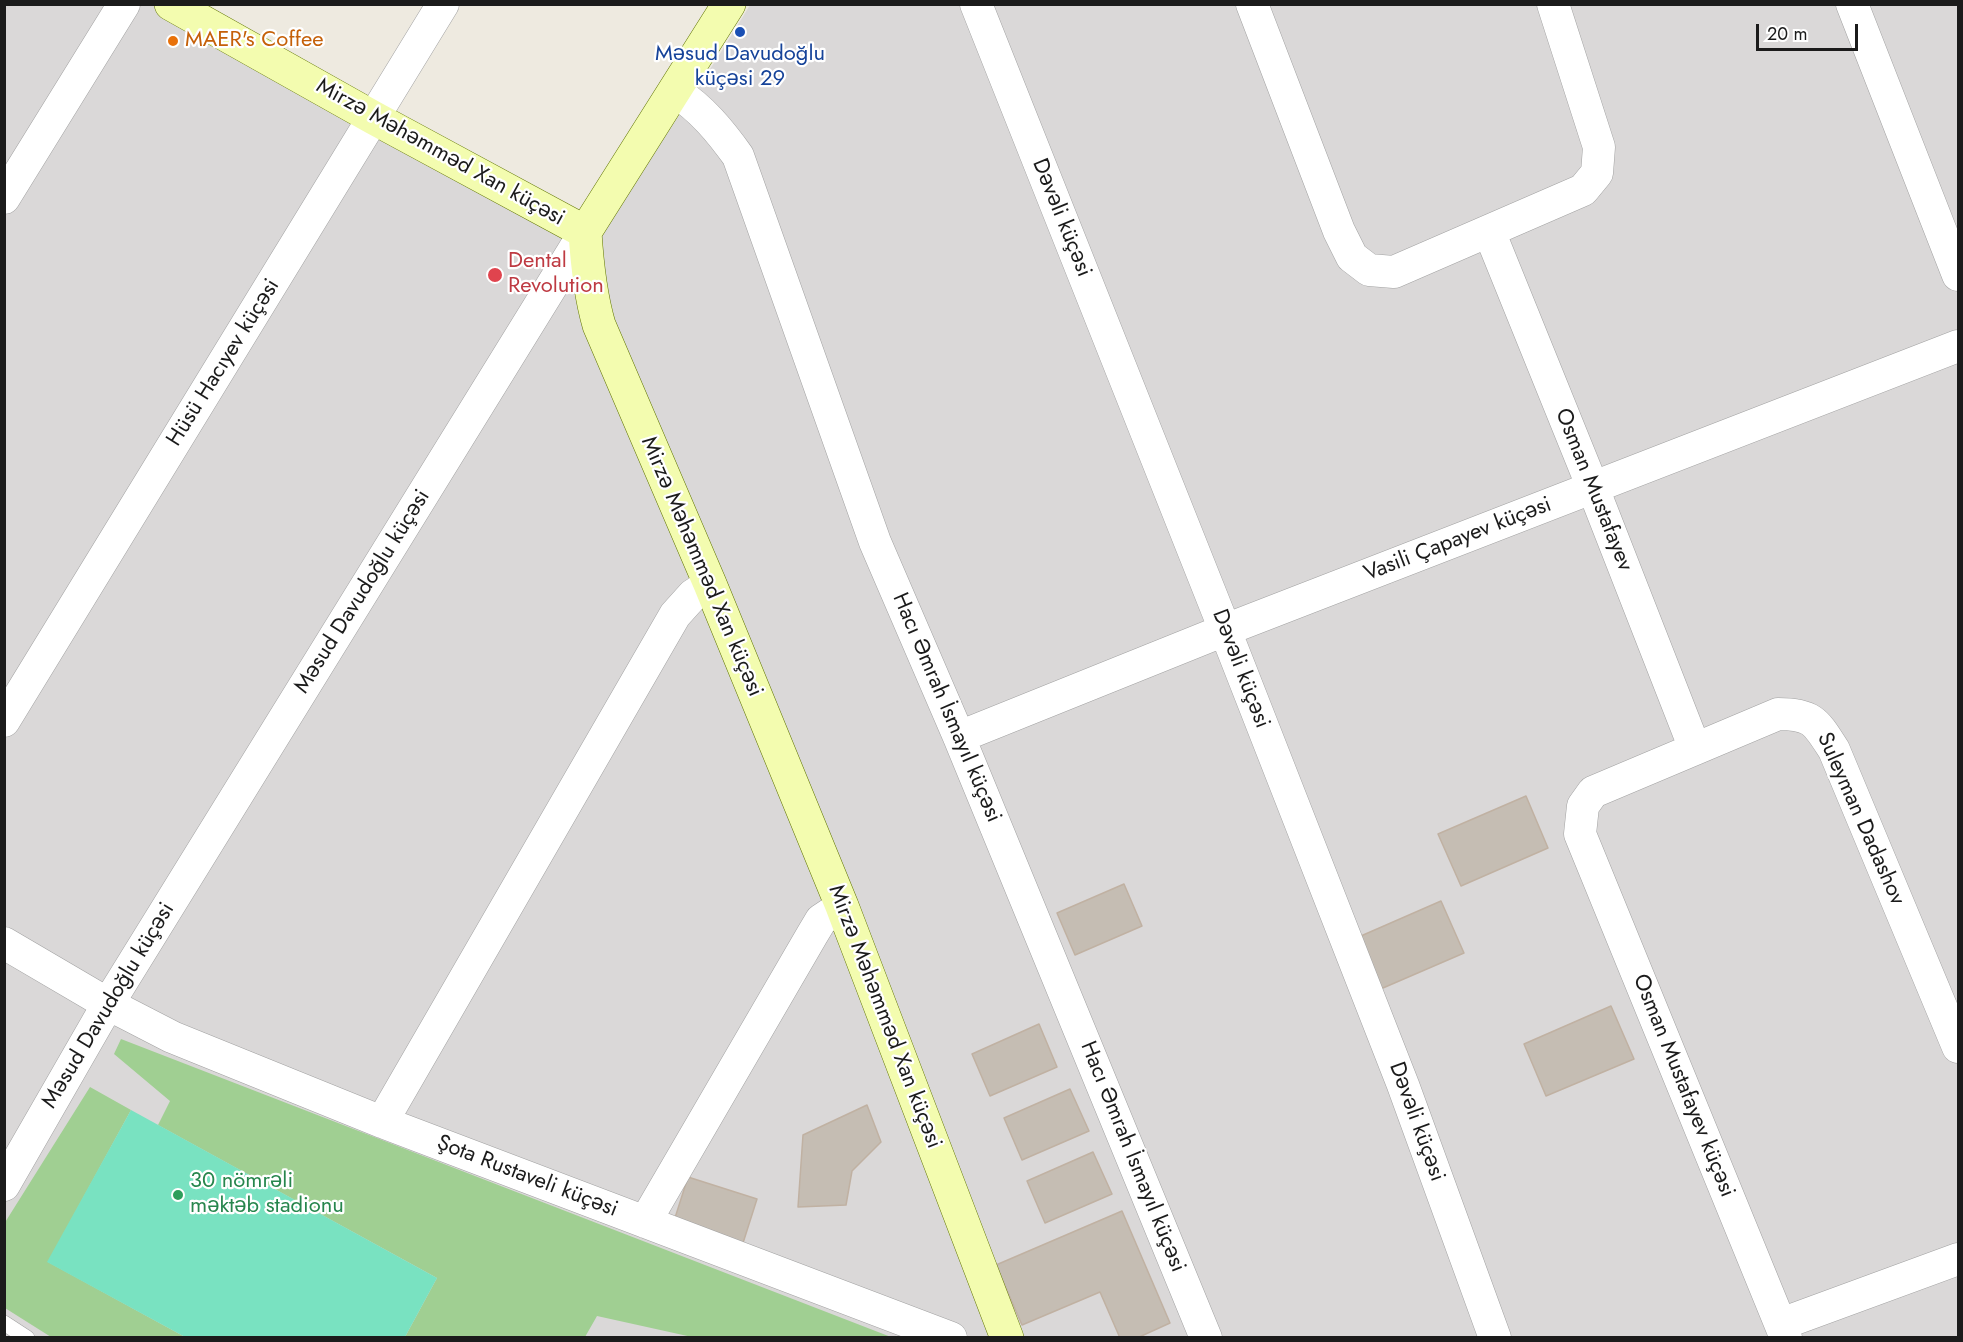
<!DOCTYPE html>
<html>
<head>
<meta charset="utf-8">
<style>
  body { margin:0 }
  #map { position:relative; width:1963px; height:1342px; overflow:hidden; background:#eeeae0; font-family:Jost,sans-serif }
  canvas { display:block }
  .frame { position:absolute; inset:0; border:6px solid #1b1b1b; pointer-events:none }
  .scale { position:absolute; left:1756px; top:24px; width:102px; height:27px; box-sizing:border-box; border:3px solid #1b1b1b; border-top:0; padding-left:8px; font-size:18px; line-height:21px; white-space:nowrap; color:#1b1b1b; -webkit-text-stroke:4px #fff; paint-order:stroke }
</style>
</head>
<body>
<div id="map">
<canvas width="1963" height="1342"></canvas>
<div class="frame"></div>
<div class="scale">20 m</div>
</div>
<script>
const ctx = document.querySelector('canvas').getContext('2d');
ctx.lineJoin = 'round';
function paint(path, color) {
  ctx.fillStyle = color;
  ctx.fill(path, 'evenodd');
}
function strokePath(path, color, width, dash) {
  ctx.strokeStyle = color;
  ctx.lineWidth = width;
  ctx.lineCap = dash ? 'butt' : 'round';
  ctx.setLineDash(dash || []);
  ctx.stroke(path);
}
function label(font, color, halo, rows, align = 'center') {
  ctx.font = font + ' Jost,sans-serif';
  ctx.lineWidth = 4.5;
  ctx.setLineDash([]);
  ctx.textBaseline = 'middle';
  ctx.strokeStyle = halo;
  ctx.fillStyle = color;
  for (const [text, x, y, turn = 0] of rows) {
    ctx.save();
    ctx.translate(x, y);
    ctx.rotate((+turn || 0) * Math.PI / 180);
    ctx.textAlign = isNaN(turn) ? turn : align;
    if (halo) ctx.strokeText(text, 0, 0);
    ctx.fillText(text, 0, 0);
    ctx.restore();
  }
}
paint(new Path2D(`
  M5,5H157L590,249L718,57L750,5H1958V1337L5,1338Z`), '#dad8d8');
paint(new Path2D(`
  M121,1039L891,1337H692L597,1316L585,1337H405L437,1278L158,1125L170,1101L114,1054Z
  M90,1087L131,1110L48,1262L185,1337H51L5,1308L4,1224Z`), '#a0cf92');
paint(new Path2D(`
  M131,1110L437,1278L405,1337H185L47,1262Z`), '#79e2c1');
const building = new Path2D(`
  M1526,796L1548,848L1461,886L1438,834Z
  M1124,884L1142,926L1075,955L1057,913Z
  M1441,901L1464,953L1376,991L1354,939Z
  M1611,1006L1634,1059L1546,1096L1524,1044Z
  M1039,1024L1057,1067L990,1096L972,1054Z
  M1070,1089L1089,1131L1022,1160L1004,1118Z
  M867,1105L881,1142L852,1171L846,1205L798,1207L803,1135Z
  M1093,1152L1112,1194L1045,1223L1027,1181Z
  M688,1177L757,1199L743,1243L674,1221Z
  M1122,1211L1170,1323L1137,1338H1120L1100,1292L1022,1325L996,1265Z`);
paint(building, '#c5bdb3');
strokePath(building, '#c0b1a2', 1.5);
const lane = new Path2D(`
  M4,1323L27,1338`);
const street = new Path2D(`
  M976,4L1225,630L1403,1085L1495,1338
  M1252,4L1339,231L1352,257L1369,270L1394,272L1583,190L1597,173L1599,147L1553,4
  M1852,4L1958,275
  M676,92C702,109 720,131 738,156L875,542L959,737L1206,1338
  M4,198L124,4
  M1489,231L1593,488L1695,749
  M4,721L443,4
  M959,737L1225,630L1958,346
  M4,943L108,1004L172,1037L382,1122L951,1338
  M382,1122L675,615L693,595L710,584
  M4,1185L108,1004L585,232
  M645,1222L812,935L821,920L842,906
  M1781,1324L1958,1259
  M1786,1338L1580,834L1583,806L1593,792L1778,714C1813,714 1816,722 1834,750L1958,1047`);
const secondary = new Path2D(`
  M171,4L374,118L585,232C587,264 590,294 599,325L710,584L842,906L1007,1338
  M585,232L729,4`);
strokePath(lane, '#a2a2a2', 16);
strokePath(street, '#a2a2a2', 33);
strokePath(secondary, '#607500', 34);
strokePath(lane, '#fff', 15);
strokePath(street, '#fff', 32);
strokePath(secondary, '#f3fcaf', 33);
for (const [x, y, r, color] of [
  [740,32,6,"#1a4fb4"],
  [173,41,6,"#e8710a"],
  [495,275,8,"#e0444e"],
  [178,1195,6,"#2e9e5b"]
]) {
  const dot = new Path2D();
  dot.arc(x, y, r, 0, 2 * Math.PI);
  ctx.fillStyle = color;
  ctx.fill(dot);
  strokePath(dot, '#fff', 2);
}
label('22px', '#c56008', '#fff', [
  ["MAER's Coffee",185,41]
], 'left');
label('22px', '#164399', '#fff', [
  ["Məsud Davudoğlu",740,55],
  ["küçəsi 29",740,80]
]);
label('22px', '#1b1b1b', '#fff', [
  ["Mirzə Məhəmməd Xan küçəsi",440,153,29],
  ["Dəvəli küçəsi",1061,218,68],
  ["Hüsü Hacıyev küçəsi",224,363,-58],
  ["Osman Mustafayev",1593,490,68],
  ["Vasili Çapayev küçəsi",1458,540,-21],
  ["Mirzə Məhəmməd Xan küçəsi",701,567,67],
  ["Məsud Davudoğlu küçəsi",363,592,-58],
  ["Dəvəli küçəsi",1240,669,69],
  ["Hacı Əmrah İsmayıl küçəsi",946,708,67],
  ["Suleyman Dadashov",1860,819,66],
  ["Məsud Davudoğlu küçəsi",109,1006,-59],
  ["Mirzə Məhəmməd Xan küçəsi",884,1017,69],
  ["Osman Mustafayev küçəsi",1683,1086,68],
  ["Dəvəli küçəsi",1416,1122,70],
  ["Hacı Əmrah İsmayıl küçəsi",1132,1157,68],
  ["Şota Rustaveli küçəsi",527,1177,21]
]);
label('22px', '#be3a42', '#fff', [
  ["Dental",508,262],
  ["Revolution",508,287]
], 'left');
label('22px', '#27864d', '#fff', [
  ["30 nömrəli",190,1182],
  ["məktəb stadionu",190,1207]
], 'left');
</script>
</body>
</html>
